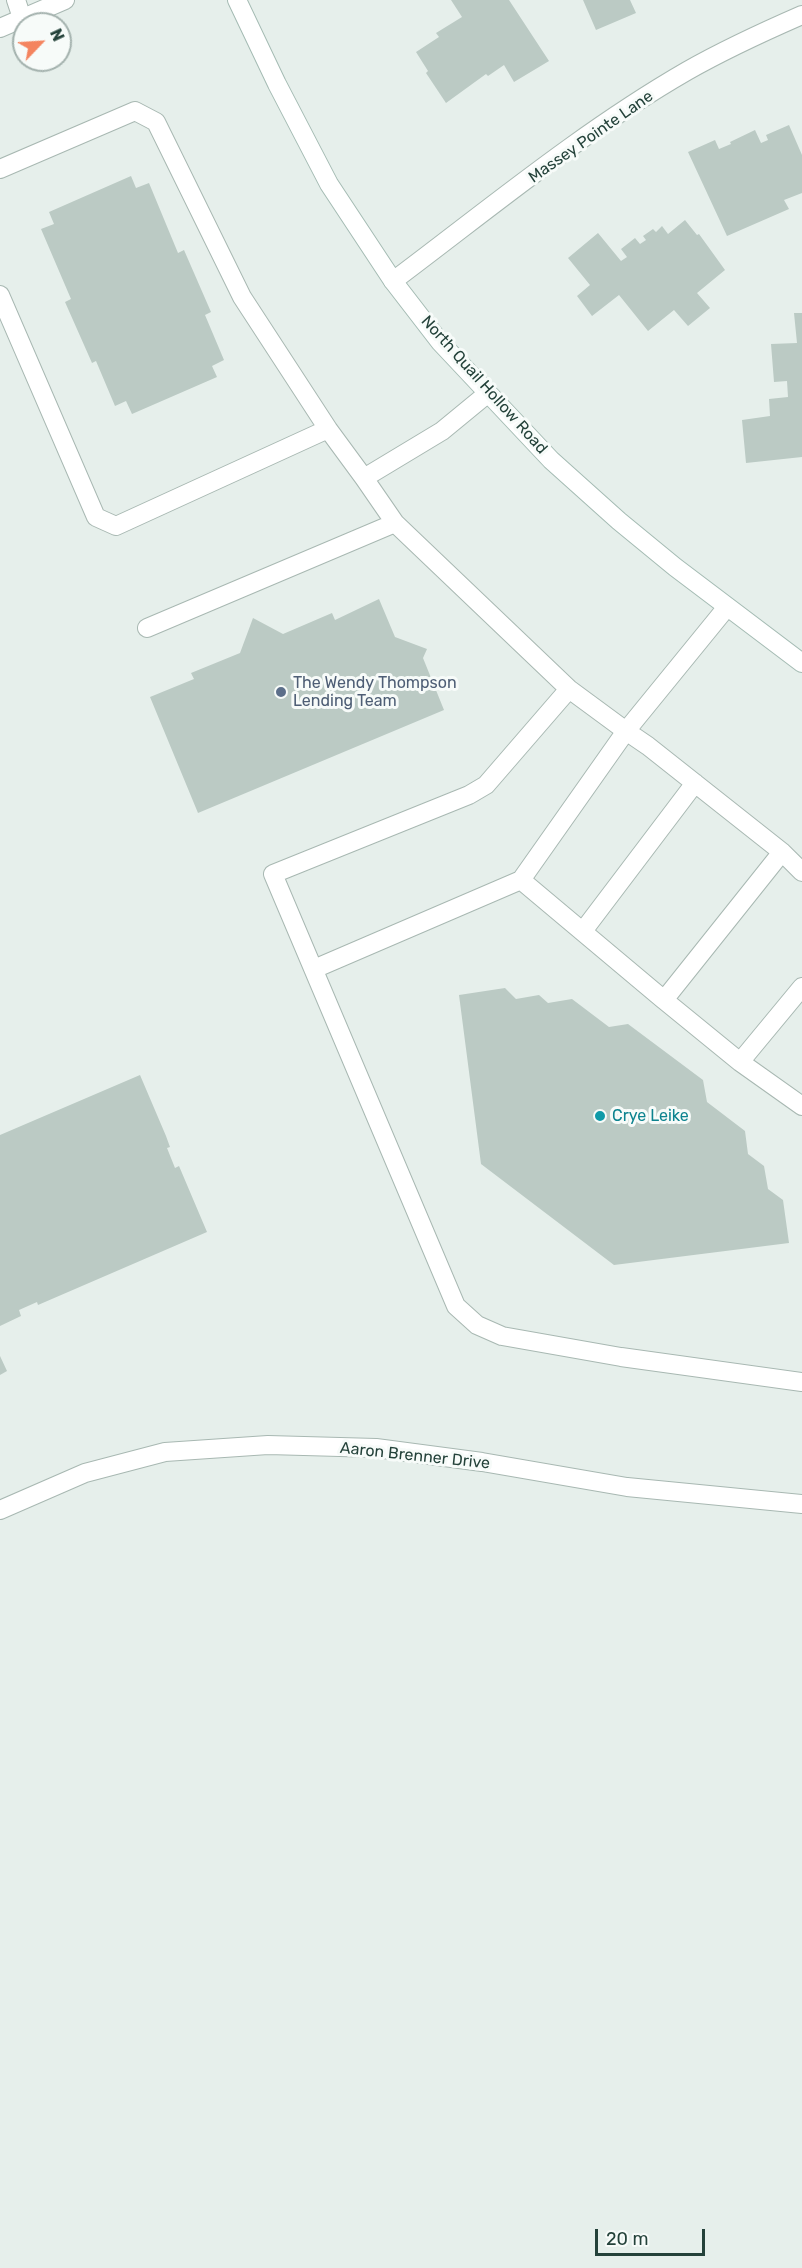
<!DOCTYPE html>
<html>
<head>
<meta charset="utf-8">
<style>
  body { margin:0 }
  #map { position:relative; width:802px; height:2268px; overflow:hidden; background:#e6efeb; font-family:Rubik,sans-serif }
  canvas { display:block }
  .north { position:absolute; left:12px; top:12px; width:60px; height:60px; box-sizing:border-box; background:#f7fbf9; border:2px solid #a3b1ad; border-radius:50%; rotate:65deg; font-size:16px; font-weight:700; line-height:24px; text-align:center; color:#24423a }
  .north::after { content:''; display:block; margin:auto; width:21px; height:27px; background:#f4845f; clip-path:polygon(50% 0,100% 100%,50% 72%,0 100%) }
  .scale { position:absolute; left:595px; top:2229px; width:110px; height:27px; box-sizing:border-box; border:3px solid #24423a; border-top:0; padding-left:8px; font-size:18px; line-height:21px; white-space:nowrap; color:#24423a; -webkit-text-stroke:4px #f7fbf9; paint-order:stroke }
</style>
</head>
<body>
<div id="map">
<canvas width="802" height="2268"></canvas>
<div class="north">N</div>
<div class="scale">20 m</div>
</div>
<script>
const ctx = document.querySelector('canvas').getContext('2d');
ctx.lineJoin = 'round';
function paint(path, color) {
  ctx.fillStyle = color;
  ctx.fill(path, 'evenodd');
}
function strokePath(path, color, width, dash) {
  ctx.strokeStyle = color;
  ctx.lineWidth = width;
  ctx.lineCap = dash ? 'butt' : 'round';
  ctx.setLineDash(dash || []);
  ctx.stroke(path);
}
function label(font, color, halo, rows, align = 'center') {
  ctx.font = font + ' Rubik,sans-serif';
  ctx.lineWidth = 6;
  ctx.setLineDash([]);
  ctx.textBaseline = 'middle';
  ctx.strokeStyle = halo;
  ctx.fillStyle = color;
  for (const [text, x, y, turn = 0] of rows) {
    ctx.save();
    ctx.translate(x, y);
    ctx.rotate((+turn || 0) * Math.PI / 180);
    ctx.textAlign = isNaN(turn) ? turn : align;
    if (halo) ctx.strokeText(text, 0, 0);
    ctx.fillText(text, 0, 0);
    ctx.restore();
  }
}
paint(new Path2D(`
  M451,0H509L549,61L514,82L504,65L488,76L486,74L446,103L426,73L428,71L416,52L439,37L436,33L462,17Z
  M583,0H630L636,13L596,30Z
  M789,125L802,155V193L784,200L789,209L727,236L688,152L715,140L719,149L731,144L730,142L755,130L761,143L768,140L766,135Z
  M131,176L136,188L149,183L178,253L184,250L211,312L205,315L224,360L212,366L217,377L132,414L126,401L115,406L96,361L92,363L65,302L71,299L41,229L54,224L49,212Z
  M685,220L697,235L699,234L725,270L697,293L710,308L688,326L674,310L648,331L619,295L592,316L577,296L590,285L568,258L598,233L621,261L627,257L621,249L635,238L640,244L646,240L643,236L653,229L656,232L662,226L668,234Z
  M794,313H802V457L746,463L742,420L770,416L769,399L788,397L787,381L774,382L771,344L797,343Z
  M379,599L395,637L427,649L423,658L444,710L198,813L150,697L194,679L191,673L240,653L253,618L283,634L332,613L335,620Z
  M505,988L516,999L539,995L548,1003L572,999L609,1027L628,1024L703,1080L707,1102L745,1131L748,1154L764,1166L768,1189L783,1200L789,1243L614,1265L481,1164L459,995Z
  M140,1075L166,1136L170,1147L167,1148L175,1168L179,1166L207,1232L38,1305L37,1302L19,1310L21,1316L0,1326V1135Z
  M0,1356L7,1371L0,1375Z`), '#bbcac4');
const lane = new Path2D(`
  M16,0L22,18
  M0,169L135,111L156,122L242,297L328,429
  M0,295L96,517L116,526L328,429L364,478L442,431L487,394
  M364,478L395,523L569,689L626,731L727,607
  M147,628L395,523
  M569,689L486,785L469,795L273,874L456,1306L477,1325L502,1336L621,1357L802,1382
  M782,852L648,746L626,731L521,880L664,1000L782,852L802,872
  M583,931L695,783
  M314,969L521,880
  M802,987L740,1062L802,1106
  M664,1000L740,1062`);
const street = new Path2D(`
  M0,28L65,0
  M393,281C489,209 583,131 687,71C724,50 763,32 802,15
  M0,1510L85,1473L165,1452L268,1445L376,1448L482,1462L627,1487L802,1504`);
const secondary = new Path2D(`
  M237,0L277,84L329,184L393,281L440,342L551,460L619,521L675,567L802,663`);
strokePath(lane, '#a8b8b2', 20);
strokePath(street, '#a8b8b2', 20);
strokePath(secondary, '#a4bbb3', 20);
strokePath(lane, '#fff', 18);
strokePath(street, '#fff', 18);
strokePath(secondary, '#fff', 18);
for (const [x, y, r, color] of [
  [281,692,6,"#5c6f8a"],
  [600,1116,6,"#0f9aa8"]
]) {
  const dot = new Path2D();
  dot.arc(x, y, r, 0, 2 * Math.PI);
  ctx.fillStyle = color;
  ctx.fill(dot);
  strokePath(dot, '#f7fbf9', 2);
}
label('16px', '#24423a', '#f7fbf9', [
  ["Massey Pointe Lane",591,137,-35],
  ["North Quail Hollow Road",484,385,48],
  ["Aaron Brenner Drive",415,1456,6]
]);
label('16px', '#4e5e75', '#f7fbf9', [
  ["The Wendy Thompson",293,683],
  ["Lending Team",293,701]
], 'left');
label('16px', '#0d838f', '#f7fbf9', [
  ["Crye Leike",612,1116]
], 'left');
</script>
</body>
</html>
